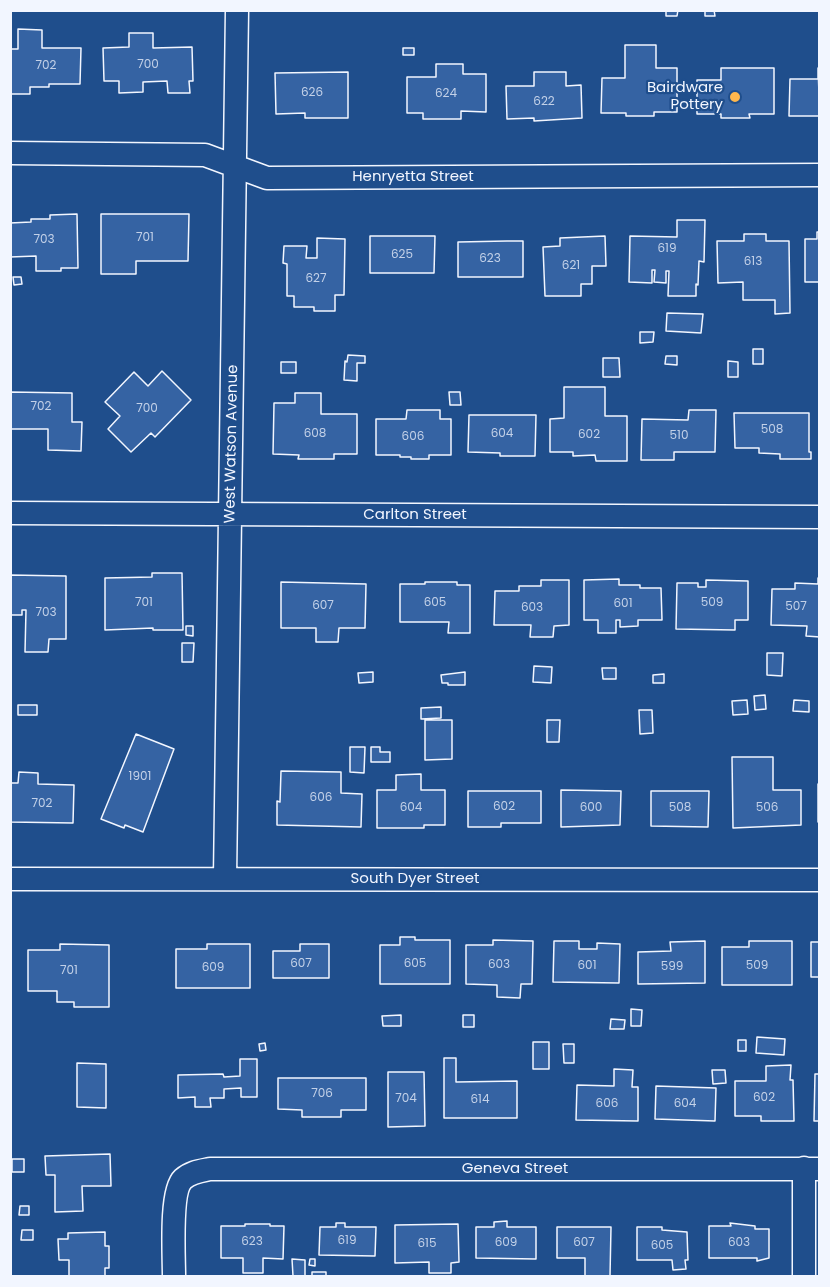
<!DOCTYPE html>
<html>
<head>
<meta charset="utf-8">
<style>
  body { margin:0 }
  #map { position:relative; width:830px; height:1287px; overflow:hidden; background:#1f4e8c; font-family:Poppins,sans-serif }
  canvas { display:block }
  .frame { position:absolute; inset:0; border:12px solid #f2f6ff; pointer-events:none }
</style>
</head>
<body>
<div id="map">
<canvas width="830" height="1287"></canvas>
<div class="frame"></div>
</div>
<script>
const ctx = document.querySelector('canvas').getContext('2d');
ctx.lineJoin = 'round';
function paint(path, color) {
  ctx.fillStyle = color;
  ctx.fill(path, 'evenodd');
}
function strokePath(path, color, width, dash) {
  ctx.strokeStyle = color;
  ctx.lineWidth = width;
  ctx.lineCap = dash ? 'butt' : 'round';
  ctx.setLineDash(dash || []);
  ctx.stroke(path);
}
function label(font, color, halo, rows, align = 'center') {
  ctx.font = font + ' Poppins,sans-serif';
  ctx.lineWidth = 4.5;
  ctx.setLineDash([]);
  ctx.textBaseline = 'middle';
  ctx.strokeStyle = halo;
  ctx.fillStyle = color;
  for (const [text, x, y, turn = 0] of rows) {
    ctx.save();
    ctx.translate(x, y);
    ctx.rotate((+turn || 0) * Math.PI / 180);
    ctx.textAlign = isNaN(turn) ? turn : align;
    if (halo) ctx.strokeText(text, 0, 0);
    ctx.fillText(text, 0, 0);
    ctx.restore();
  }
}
const building = new Path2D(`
  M666,10H678L677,16H666Z
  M705,10H714L715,16H705Z
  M18,29L42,30V48H81L80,84H49V87H30V94H10V49H18Z
  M129,33H153V48L192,47L193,81H189L190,93H168L167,81L143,82V92L119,93V81H104L103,48L129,47Z
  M625,45H656V68H677V112H654V116H626V113H601L602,78H625Z
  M403,48H414V55H403Z
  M436,64H463V74H486V112L461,111V119H423V113H407V77H436Z
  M721,68H774V114H749L750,118H721V114H697V80H721Z
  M818,68L820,120L819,116H789L790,79H818Z
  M348,72V118H305V113L276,114L275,73Z
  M534,72H566V86L581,85L582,118L534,121V118L507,119L506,86H534Z
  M77,214L78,268H61V271H36V256L10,257V223L31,222V219H50V215Z
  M101,214H189L188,261H136V274H101Z
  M677,220H705L704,262L699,261L698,285L696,284V296H668L669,271H666V283L654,282L655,270H652V283L629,282L630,236L677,237Z
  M817,232H820V282H805V239H817Z
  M744,234H766V241H789L790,313L775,314V300H743V282L718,283L717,241H744Z
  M370,236H435L434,273H370Z
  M605,236L606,266H592V284H581V296H545L543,247L560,246V238Z
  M317,238L345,239L344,295H335V311H314V307H294V296H287V264L283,263L284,246H307L306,258H317Z
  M507,241H523V277H458V242Z
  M13,277H21L22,284L14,285Z
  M667,313L703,314L701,333L666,331Z
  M640,332H654L653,342L640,343Z
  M753,349H763V364H753Z
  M348,355L365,356V363H357V381L344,380L345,361L347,362Z
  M666,356H677V365L665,364Z
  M603,358H619L620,377H603Z
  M728,361L738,362V377H728Z
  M281,362H296V373H281Z
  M162,371L191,400L155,437L151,433L131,452L108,429L120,416L105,402L134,372L148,386Z
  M564,387H605V416H627V461H596L595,455L573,456V452H550V419L564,418Z
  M10,392L72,393V422H82L81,451L48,450V429H10Z
  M449,392H460L461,405H450Z
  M295,393H321V414H357V454H334V459H298L299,455L273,454L274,403H295Z
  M407,410H440V419H451V455H429V459H411V457H400V455H376V419H406Z
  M689,410H716L715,452H674V460H641L642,419L688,420Z
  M734,413H809V452H811V459H780V454L759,453V448H735Z
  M469,415H536L535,456H500V453L468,452Z
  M152,573H182L183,630H153V628L105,630V578L152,577Z
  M10,575L66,576V639H49L48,652H25L26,610H22V615H10Z
  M818,578H820V637L806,636L807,626L771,625L772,589H795V583L818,584Z
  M619,579V585H640V588H661L662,620H638V626L620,627V620H616V633H598V620H584V580Z
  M541,580H569V625L554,626L553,637H530L531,625H494L495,591H519V586H541Z
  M706,580L748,581V620H735V630L676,629L677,583H698V587H706Z
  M281,582L366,584L365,628H339L338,642H316V628H281Z
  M425,582H457V585H470V633H448L449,622H400V584H425Z
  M186,626H193V636L186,635Z
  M182,643H194L193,662H182Z
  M767,653H783L782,676L767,675Z
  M534,666L552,667L551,683L533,682Z
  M602,668H616V679H603Z
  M373,672V682L359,683L358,673Z
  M465,672V685H448V683H442L441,675Z
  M664,674V683H653V675Z
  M765,695L766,709L755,710L754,696Z
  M747,700L748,714L733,715L732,701Z
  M794,700L809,701V712L793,711Z
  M18,705H37V715H18Z
  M441,707V718L421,719V708Z
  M639,710H652L653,733L640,734Z
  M425,720H452V759L425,760Z
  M547,720H560L559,742H547Z
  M136,734L174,749L143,832L125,825L124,828L101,819Z
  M350,747H365L364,773L350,772Z
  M371,747H380V752H390V762H371Z
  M732,757H773V790H801V825L733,828Z
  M281,771L341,772V793L362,794L361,827L277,825V801L280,802Z
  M19,772L38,773V784L74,785L73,823L10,822V783H18Z
  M421,774V790H445V825H424V828H377V790H396V775Z
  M818,784H820V822H818Z
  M561,790L621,791L620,825L561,827Z
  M468,791H541V823H501V827H468Z
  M651,791H709L708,827L651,826Z
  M400,937H415V940H450V984H380V945H400Z
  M493,940L533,941L532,984H521L520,998L497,997V985L466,984V945H493Z
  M554,941H579V949H597V943L620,944L619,983L553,982Z
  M705,941V983L638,984V952L671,951L670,942Z
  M749,941H792V985H722V947H749Z
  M811,942H820V977H811Z
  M60,944L109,945V1007H74V1002H57V991H28V950H60Z
  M207,944H250V988H176V949H207Z
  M300,944H329V978H273V951H300Z
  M631,1009L642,1010L641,1026H631Z
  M401,1015V1026H383L382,1016Z
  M463,1015H474V1027H463Z
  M611,1019L625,1020L624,1029H610Z
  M757,1037L785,1039L784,1055L756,1053Z
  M738,1040H746V1051H738Z
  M533,1042H549V1069H533Z
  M265,1043L266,1050L260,1051L259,1044Z
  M563,1044H574V1063H564Z
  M444,1058H456V1082L517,1081V1118H444Z
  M240,1059H257V1097H241V1088L224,1089V1098H210L211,1107H195V1097L178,1098V1075L223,1074L224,1077L240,1076Z
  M77,1063L106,1064V1108L77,1107Z
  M791,1065L790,1080H793L794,1121H761V1116H735V1081H766V1066Z
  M614,1069L633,1070L632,1087H638V1121L576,1120L577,1085L614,1086Z
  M712,1070H725L726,1083L713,1084Z
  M388,1072H424L425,1126L388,1127Z
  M815,1074H820V1121H814Z
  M278,1078H366V1110H341V1117H302V1110L278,1109Z
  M656,1086L716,1088L715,1121L655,1119Z
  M110,1154L111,1186H82L83,1211L55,1212V1175H46L45,1156Z
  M12,1159H24V1172H12Z
  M20,1206H29V1215H19Z
  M507,1221V1227H536V1259L476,1258V1227H494V1222Z
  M336,1223H345V1227H376L375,1256L319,1255L320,1227H336Z
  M730,1223L755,1226V1229H769V1258L757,1261V1258H709V1226H731Z
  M245,1224H270V1226H284L283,1259L263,1258V1273H243V1258H221V1226H245Z
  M458,1224L459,1262L451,1263V1273H429V1262L395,1263V1225Z
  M557,1227H611L610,1276H585V1258H557Z
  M637,1227H662V1230L687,1232L688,1260H685L686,1269L673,1270L672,1260H637Z
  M22,1230H33V1240H21Z
  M105,1232V1246H109V1268H105V1276H69V1260H59L58,1239H68V1233Z
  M292,1259L305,1260V1276H293Z
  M310,1259H315V1266L309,1265Z
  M312,1272H326V1276H312Z`);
paint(building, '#3563a3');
strokePath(building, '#f2f6ff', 1.5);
const minor = new Path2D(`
  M10,153L205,155L267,178L820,175
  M10,513L820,517
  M225,878L237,10
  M10,879L820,880
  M174,1276C174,1257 170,1191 183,1179C191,1172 200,1171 210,1169H820
  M804,1276V1168`);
strokePath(minor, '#f2f6ff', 25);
strokePath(minor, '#1f4e8c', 22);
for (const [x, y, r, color] of [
  [735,97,6,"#ffb74d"]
]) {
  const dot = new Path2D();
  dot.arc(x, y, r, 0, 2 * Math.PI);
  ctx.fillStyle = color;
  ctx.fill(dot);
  strokePath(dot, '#1f4e8c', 2);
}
label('12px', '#c3d1e8', null, [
  ["700",148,65],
  ["702",46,66],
  ["626",312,93],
  ["624",446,94],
  ["622",544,102],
  ["701",145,238],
  ["703",44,240],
  ["619",667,249],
  ["625",402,255],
  ["623",490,259],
  ["613",753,262],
  ["621",571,266],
  ["627",316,279],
  ["702",41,407],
  ["700",147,409],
  ["508",772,430],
  ["608",315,434],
  ["604",502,434],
  ["602",589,435],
  ["510",679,436],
  ["606",413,437],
  ["701",144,603],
  ["605",435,603],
  ["509",712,603],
  ["601",623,604],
  ["607",323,606],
  ["507",796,607],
  ["603",532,608],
  ["703",46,613],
  ["1901",140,777],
  ["606",321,798],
  ["702",42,804],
  ["602",504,807],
  ["604",411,808],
  ["600",591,808],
  ["508",680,808],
  ["506",767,808],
  ["607",301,964],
  ["605",415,964],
  ["603",499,965],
  ["601",587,966],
  ["509",757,966],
  ["599",672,967],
  ["609",213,968],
  ["701",69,971],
  ["706",322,1094],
  ["602",764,1098],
  ["704",406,1099],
  ["614",480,1100],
  ["606",607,1104],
  ["604",685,1104],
  ["619",347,1241],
  ["623",252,1242],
  ["609",506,1243],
  ["607",584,1243],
  ["603",739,1243],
  ["615",427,1244],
  ["605",662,1246]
]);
label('15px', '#f2f6ff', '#1f4e8c', [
  ["Bairdware",723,88],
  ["Pottery",723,105]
], 'right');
label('15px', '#f2f6ff', '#1f4e8c', [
  ["Henryetta Street",413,177],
  ["West Watson Avenue",232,444,-89],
  ["Carlton Street",415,515],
  ["South Dyer Street",415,879],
  ["Geneva Street",515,1169]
]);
</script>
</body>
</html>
